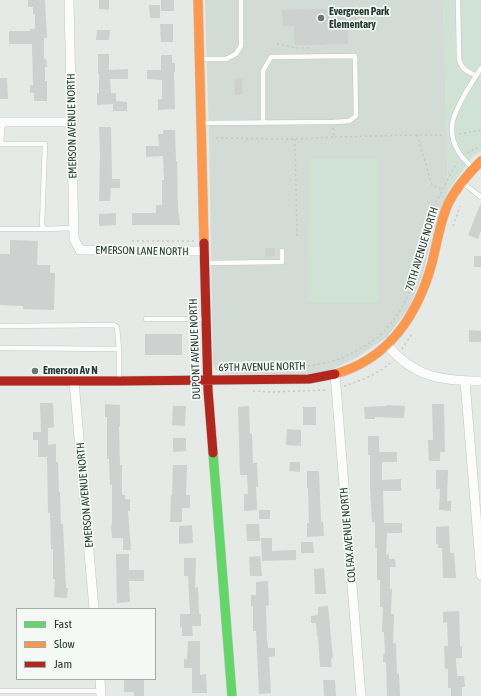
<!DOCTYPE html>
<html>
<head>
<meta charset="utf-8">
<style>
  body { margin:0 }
  #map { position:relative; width:481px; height:696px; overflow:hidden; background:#e5eae7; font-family:"Asap Condensed",sans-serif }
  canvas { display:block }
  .legend { position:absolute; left:16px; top:608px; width:140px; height:72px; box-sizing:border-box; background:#f4f9f6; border:1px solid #a1ada8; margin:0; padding:5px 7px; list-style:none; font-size:12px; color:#243c34 }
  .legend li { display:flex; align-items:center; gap:8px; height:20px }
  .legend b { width:20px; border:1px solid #a1ada8 }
</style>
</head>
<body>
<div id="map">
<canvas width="481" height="696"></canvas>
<ul class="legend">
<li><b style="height:5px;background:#63d668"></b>Fast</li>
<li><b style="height:5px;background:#ff974d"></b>Slow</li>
<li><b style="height:5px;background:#b3261e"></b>Jam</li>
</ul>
</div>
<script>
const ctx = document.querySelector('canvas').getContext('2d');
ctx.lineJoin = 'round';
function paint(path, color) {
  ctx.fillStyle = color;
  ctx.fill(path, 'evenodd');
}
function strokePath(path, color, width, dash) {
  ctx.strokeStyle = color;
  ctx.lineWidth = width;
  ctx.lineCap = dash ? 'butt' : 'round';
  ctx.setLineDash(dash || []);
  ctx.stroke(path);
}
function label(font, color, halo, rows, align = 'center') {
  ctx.font = font + ' "Asap Condensed",sans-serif';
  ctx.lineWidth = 3.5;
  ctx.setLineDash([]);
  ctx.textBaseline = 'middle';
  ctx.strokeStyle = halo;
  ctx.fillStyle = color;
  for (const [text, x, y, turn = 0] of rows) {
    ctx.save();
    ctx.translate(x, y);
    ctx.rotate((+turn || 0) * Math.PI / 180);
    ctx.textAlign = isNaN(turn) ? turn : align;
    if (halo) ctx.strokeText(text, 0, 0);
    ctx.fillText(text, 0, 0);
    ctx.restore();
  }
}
paint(new Path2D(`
  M205,0H443L448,191L434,228L423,273L409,308L387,337L356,358L328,371L305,374H222L216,370L213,364L209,135Z`), '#d3dbd7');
paint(new Path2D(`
  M443,0H481V151L473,156L448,191Z
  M309,159H379V302H308Z`), '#d0e2d4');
paint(new Path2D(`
  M28,0H45L47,38H44V59H46L47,67H45V81H47V101H34V93H30V85H33L32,44H9V31H30V29H35V14H33V7H28Z
  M99,0H109V10L99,9Z
  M161,0H174V11H161Z
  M149,5H160V18H150Z
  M360,8V25L348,26V44H325V45H294V26H283L282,10Z
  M160,24H173V42H161Z
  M97,30H110L109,40H96Z
  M98,54H109V70L128,69V79H110L111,93H116V101L127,102V111H113V104L97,105V93H99V74H98Z
  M161,55H172V63H175V72H174L175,109L158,110V99H162V80L147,79V70H161Z
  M0,78H7L8,99H0Z
  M242,79V95H235L234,80Z
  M99,127H111L112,179H120V188H111L110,201H99L100,155Z
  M163,130H175L176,161H177L178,213H179L180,225H132V213H156V205H162V180H164L163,156L146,157V146H159L158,134H163Z
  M481,203V231L478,239L468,235Z
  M116,213V225L99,226V214Z
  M10,240L38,241L37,265H50V273H55L54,310L23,309V306L0,305V254H10Z
  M265,248H275V256L265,257Z
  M474,256H481V267H474Z
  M469,330L481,331V342H469Z
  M145,334H182V355H145Z
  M40,403H53L54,427L48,428V445L56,444V462H58L59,492H60L61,524H63L66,588H68L67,598L54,597L55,579H53V549H51L50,513H48L47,457H38V440H33V432H41Z
  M105,404L120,405V427H119L120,465H122V495H125V499H130V511H128L131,550H123V538H112L111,525H112V485H110L109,459H107V417H105Z
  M432,404H444L445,452H440V461H429L428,440H433Z
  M386,405L405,406L404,418L375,417V419H365L364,407L386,406Z
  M173,406H186L185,426L172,425Z
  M249,406L250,434H252L253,463H257L258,487H256L257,510L244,511V494H248L247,475H240L238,407Z
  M303,407H316V425H303Z
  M287,429L301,430V446L286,445Z
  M368,436H379V452H397V462H382V480L401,479V491H383L384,523H402V533H387L386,555L389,554V559H395L396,567H390V589H392L391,614H394L393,643H396L397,674H399L400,696H387L386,662H383V654L385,653L384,632H382L383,607H380V580H377V548H375V522H372L370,487V455H368Z
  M173,438H186V451L173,452Z
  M290,462H300V472L289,471Z
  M173,465H187L186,495H190V508H182V522H170L171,495H172Z
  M436,470H448L447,501H451V511L439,510L440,489H436Z
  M307,471H319L321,522H323L324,536L307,537V523H309L308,488H307Z
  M259,510H270V519H259Z
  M246,524H259L260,541H247Z
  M192,525L193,543L179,544V526Z
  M449,526L450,553H454L456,578H443L442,548H438V544H436V527Z
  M261,538H272V551L296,550V560L262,561Z
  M301,542H313L314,553H301Z
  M116,554H129V570H144V581H129L130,602L117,603Z
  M260,556L262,576H250L249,557Z
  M184,558H196L195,588L198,587L199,614H201V626H192L193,636H182V627H180V614H190L188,576H184Z
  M324,568L326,594H315L314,569Z
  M268,581L269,605L266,606L267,642H268V648H275V656L269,657L271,693L259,694L256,631H253V606H251V595H256V582Z
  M328,606L333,658L331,659L332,667H320L318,636H317L316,623H311V616L318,615V607Z
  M459,611L460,646H462V658H456L457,676H464L465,687H462V696H451V688H448V669H445L444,646H448L447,622L443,623V612Z
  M188,641H200V675L206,674L207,693H192V668H184V659H187Z
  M124,679H144V696H134V692H124Z
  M323,680H335L336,696H324Z`), '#cdd1cf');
const lane = new Path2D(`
  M458,0L459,59C462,70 466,70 476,76
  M201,59H226L236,54L241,46V0
  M203,123L333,122L349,121L356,116L355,56L271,57L263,71V122
  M1,143L3,122
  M0,144H45L42,225L45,229
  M472,168C467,162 461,157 458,151C445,128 455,112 466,92C471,84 476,76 481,68
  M463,183L481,197
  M0,229H45L74,228
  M206,263L282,262V251
  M146,319H204
  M0,326L114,325L117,327L119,349
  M0,348L119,349V380
  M0,691H101`);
const street = new Path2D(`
  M69,0L74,239L80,250L204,251
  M0,122H72
  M387,345C414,377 441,381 481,381
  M335,374L361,696
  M74,381L94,609
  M465,381L481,575
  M100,679L101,696`);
const fast = new Path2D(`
  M213,453L232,696`);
const slow = new Path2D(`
  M198,0L204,243
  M335,374C389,359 418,314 432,263C437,243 440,222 448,204C456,187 468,174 481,161`);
const jam = new Path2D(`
  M204,243L208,390L213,453
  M0,381H119L309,379L335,374`);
strokePath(lane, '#c2c7c4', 5.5);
strokePath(street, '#c2c7c4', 10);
strokePath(fast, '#c1c7c4', 10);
strokePath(slow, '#c1c7c4', 10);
strokePath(jam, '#c1c7c4', 10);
strokePath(new Path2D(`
  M277,44L296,48H310V50
  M333,128L334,137L417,135H445
  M459,134L481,130
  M417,135L432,185L442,190
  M216,138L295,139L334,137
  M295,139L297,237
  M467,153L481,146
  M432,212L434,206L457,162
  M453,226L460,206
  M132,241H194
  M402,349L412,334
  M293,368C306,366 318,365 330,362C341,359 351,354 361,348C365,346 370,343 374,340C395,325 408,298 417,274
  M344,386C358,382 383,372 392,361
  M253,391L272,392L327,390`), '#c2cac5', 1.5, [2, 3]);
strokePath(lane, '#fbfcfb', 4.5);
strokePath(street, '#fbfcfb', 9);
strokePath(fast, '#63d668', 9);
strokePath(slow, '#ff974d', 9);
strokePath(jam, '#b3261e', 9);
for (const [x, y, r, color] of [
  [321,18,4,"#687973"],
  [35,371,4,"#687973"]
]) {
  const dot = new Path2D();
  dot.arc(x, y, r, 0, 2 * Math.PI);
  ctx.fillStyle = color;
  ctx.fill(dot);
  strokePath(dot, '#f4f9f6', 1.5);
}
label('bold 11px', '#243c34', '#f4f9f6', [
  ["Evergreen Park",329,12],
  ["Elementary",329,25],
  ["Emerson Av N",43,371]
], 'left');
label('11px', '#243c34', '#f4f9f6', [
  ["EMERSON AVENUE NORTH",72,126,-91],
  ["70TH AVENUE NORTH",422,249,-73],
  ["EMERSON LANE NORTH",142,251,1],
  ["DUPONT AVENUE NORTH",195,349,-92],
  ["69TH AVENUE NORTH",262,367,-1],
  ["EMERSON AVENUE NORTH",85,495,-95],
  ["COLFAX AVENUE NORTH",348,535,-95]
]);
</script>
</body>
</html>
